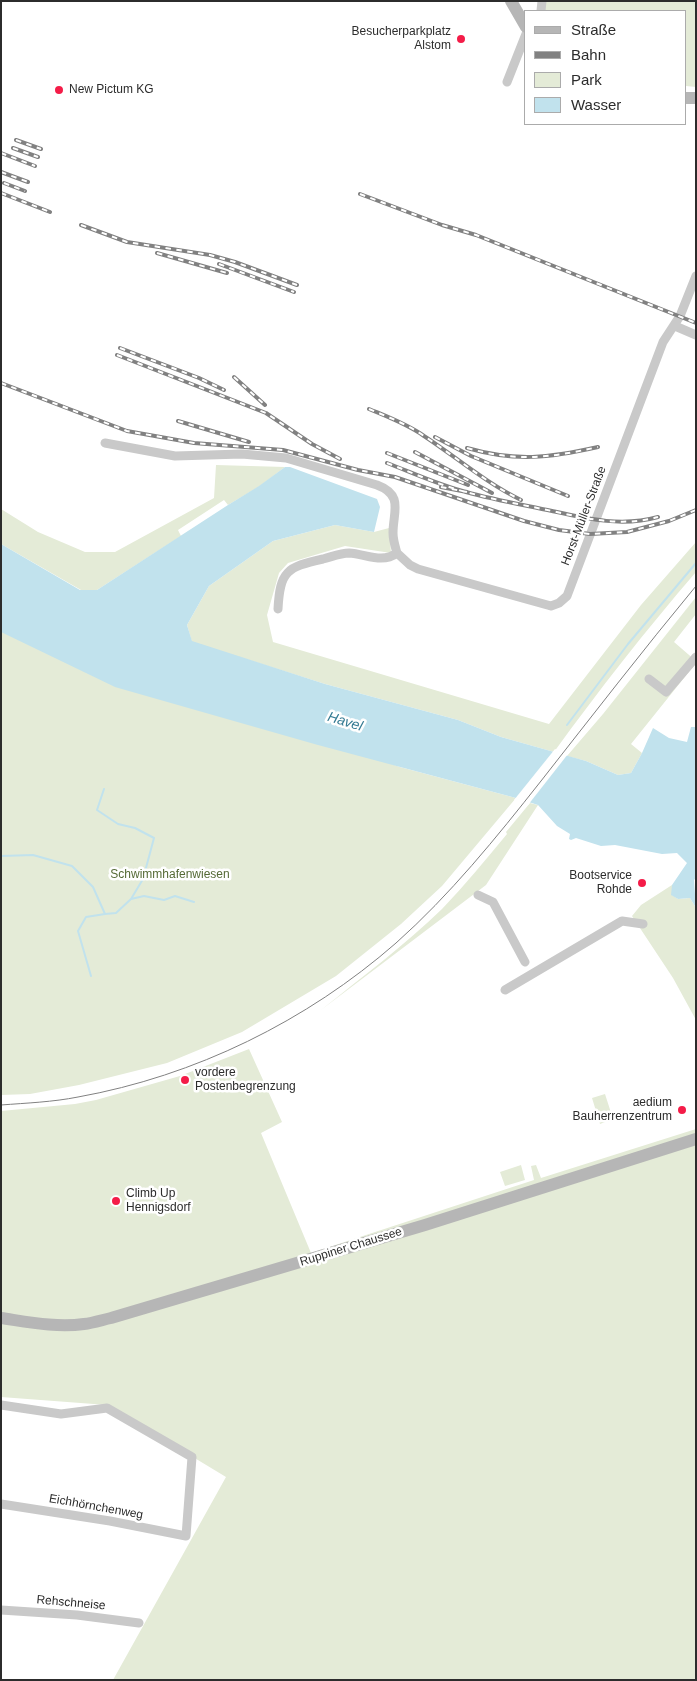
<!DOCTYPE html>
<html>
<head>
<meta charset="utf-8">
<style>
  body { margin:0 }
  #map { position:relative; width:697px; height:1681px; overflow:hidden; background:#fff; font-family:Arial,sans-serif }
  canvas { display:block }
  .frame { position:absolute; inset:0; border:2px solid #2c2c2c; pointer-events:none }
  .legend { position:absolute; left:524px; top:10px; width:162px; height:115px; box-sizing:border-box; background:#fff; border:1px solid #ababab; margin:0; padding:6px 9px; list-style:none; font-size:15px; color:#2c2c2c }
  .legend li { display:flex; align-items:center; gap:10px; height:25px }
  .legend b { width:25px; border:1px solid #ababab }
</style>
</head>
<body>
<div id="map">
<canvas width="697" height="1681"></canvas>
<div class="frame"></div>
<ul class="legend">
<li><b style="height:6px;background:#b6b6b6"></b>Straße</li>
<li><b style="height:6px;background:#818181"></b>Bahn</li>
<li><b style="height:14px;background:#e4ebd7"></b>Park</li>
<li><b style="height:14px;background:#c1e2ed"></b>Wasser</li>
</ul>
</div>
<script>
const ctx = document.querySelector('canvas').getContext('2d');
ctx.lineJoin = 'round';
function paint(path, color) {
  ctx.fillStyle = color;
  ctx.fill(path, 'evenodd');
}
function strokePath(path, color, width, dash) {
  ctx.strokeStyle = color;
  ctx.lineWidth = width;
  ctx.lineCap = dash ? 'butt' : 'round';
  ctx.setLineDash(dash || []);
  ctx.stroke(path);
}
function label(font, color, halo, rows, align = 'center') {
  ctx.font = font + ' Arial,sans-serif';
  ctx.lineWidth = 5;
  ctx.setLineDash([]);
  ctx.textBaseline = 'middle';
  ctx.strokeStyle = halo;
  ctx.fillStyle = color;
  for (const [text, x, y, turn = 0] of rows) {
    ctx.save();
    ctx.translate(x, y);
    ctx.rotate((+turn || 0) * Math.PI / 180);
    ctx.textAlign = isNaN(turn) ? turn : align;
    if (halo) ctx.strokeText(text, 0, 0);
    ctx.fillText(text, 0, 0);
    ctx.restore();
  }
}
paint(new Path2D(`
  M545,1H696V87L686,86V11H544Z
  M216,465L285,467L260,486L228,505L224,500L178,530L181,536L97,590H81L1,544V509L38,532L85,552H115L214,498Z
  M335,525L374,532L389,528L391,553L345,546L288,563L279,573L267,615L273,642L549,724L641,605L696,542V572C646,630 599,690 554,752L501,737L458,720L325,684L192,642L187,625L209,586L273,541Z
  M696,597V614L674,642L696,661V663L631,744L642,753L631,773L618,775L586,761L567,756L603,714Z
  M1,628L400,767L516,798L442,886L401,924L336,976L242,1032L167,1063L79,1085L30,1094L1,1095Z
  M530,803L538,805L486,885L321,1010C362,977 405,945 442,909C465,885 486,859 507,834L506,832Z
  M672,885V895L678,899L690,898L696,908V1020L673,978L632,916L641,905Z
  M249,1049L282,1122L261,1133L311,1253L534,1180L531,1166L536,1165L541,1178L696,1129V1680H113L226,1477L107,1405L1,1397V1111L75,1104L96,1100L180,1076Z
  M605,1094L613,1119L600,1124L592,1098Z
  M521,1165L525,1180L505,1186L500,1172Z`), '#e4ebd7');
paint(new Path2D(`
  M285,467H290L377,499L380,507L374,532L335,525L273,541L209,586L187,625L192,641L325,684L458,720L501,737L586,761L618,775L631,773L642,753L653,728L669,738L687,742L691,727H696V878L694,880L696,908L690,898L678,899L671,895L672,885L687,863L677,853L662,854L615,845L601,846L576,838L571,840L569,839L570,834L557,826L538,805L516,798L318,745L115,687L1,632V544L80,590H97L228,505L259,486Z`), '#c1e2ed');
paint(new Path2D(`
  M555,749L568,754L528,805L514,800Z`), '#fff');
strokePath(new Path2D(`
  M567,725L628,644L696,563
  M1,856L33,855L72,866L93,887L105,914L116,913L131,899L143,879L154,838L135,828L118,824L97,810L104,789
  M131,899L144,896L164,900L175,896L194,902
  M91,976L78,931L86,917L105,914`), '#c1e2ed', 2);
strokePath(new Path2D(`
  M541,11L542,1
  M507,82L526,34
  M675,326L696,335
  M105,443L175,456L242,454L286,458L377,485C404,495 393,512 393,533C393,540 395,546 397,553
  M278,609C280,571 287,567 323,559C331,557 341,553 349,553C366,554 382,564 397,553L410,565L418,569L551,606L559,603L567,596L663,342L680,316L696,276
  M649,679L666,692L696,657
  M478,895L493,902L525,962
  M505,990L622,921L643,924
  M1,1405L61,1414L107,1408L192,1457L186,1536L110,1521L1,1504
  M1,1610L77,1615L139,1623`), '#c9c9c9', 9);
strokePath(new Path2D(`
  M511,1L526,27
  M686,98H696
  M1,1318C28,1322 57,1328 84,1324C93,1323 102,1320 111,1318L425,1225L696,1139`), '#b6b6b6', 12);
strokePath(new Path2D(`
  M1,1105C27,1103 53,1102 78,1097C195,1076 307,1021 396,943C450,895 496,838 541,781C592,716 643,650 696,586`), '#818181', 1);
const rail = new Path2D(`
  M16,140L41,149
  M13,148L38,157
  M1,153L35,166
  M1,172L28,182
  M4,183L25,191
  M1,193L50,212
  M360,194L442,225L476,235L696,323
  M81,225L127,242L210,255L235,262L297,285
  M157,253L227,273
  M219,264L294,292
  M120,348L199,378L224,390
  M117,355L266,413L312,444L340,459
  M234,377L265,405
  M1,383L127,431L194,443L283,450L358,470L395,477L524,521L559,530L590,534L627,532L669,521L696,510
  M369,409C388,417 407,424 424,436C456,457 486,483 521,500
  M178,421L249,442
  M435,437L471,456L568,496
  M467,448C516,462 549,458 598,447
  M415,452L492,493
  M387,453L468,485
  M387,463C413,473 439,485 466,492C495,500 524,505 552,511C588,519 622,527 658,517
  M441,487L467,492`);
strokePath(rail, '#818181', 4);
strokePath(rail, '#fff', 2, [5.5]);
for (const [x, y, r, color] of [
  [461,39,5,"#f41c48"],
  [59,90,5,"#f41c48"],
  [642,883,5,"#f41c48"],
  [185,1080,5,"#f41c48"],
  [682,1110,5,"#f41c48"],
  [116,1201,5,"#f41c48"]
]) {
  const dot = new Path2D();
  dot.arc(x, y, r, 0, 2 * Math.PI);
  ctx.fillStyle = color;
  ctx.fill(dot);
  strokePath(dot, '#fff', 2);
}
label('12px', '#2c2c2c', '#fff', [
  ["Besucherparkplatz",451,32],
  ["Alstom",451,46],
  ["New Pictum KG",69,90,"left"],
  ["Bootservice",632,876],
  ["Rohde",632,890],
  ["vordere",195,1073,"left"],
  ["Postenbegrenzung",195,1087,"left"],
  ["aedium",672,1103],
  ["Bauherrenzentrum",672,1117],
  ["Climb Up",126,1194,"left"],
  ["Hennigsdorf",126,1208,"left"]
], 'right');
label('12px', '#2c2c2c', '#fff', [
  ["Horst-Müller-Straße",584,516,-69],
  ["Ruppiner Chaussee",351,1247,-17],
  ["Eichhörnchenweg",96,1507,10],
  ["Rehschneise",71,1603,5]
]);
label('12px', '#556a36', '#fff', [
  ["Schwimmhafenwiesen",170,875]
]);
label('italic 14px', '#347b93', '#fff', [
  ["Havel",345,722,17]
]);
</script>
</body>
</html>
